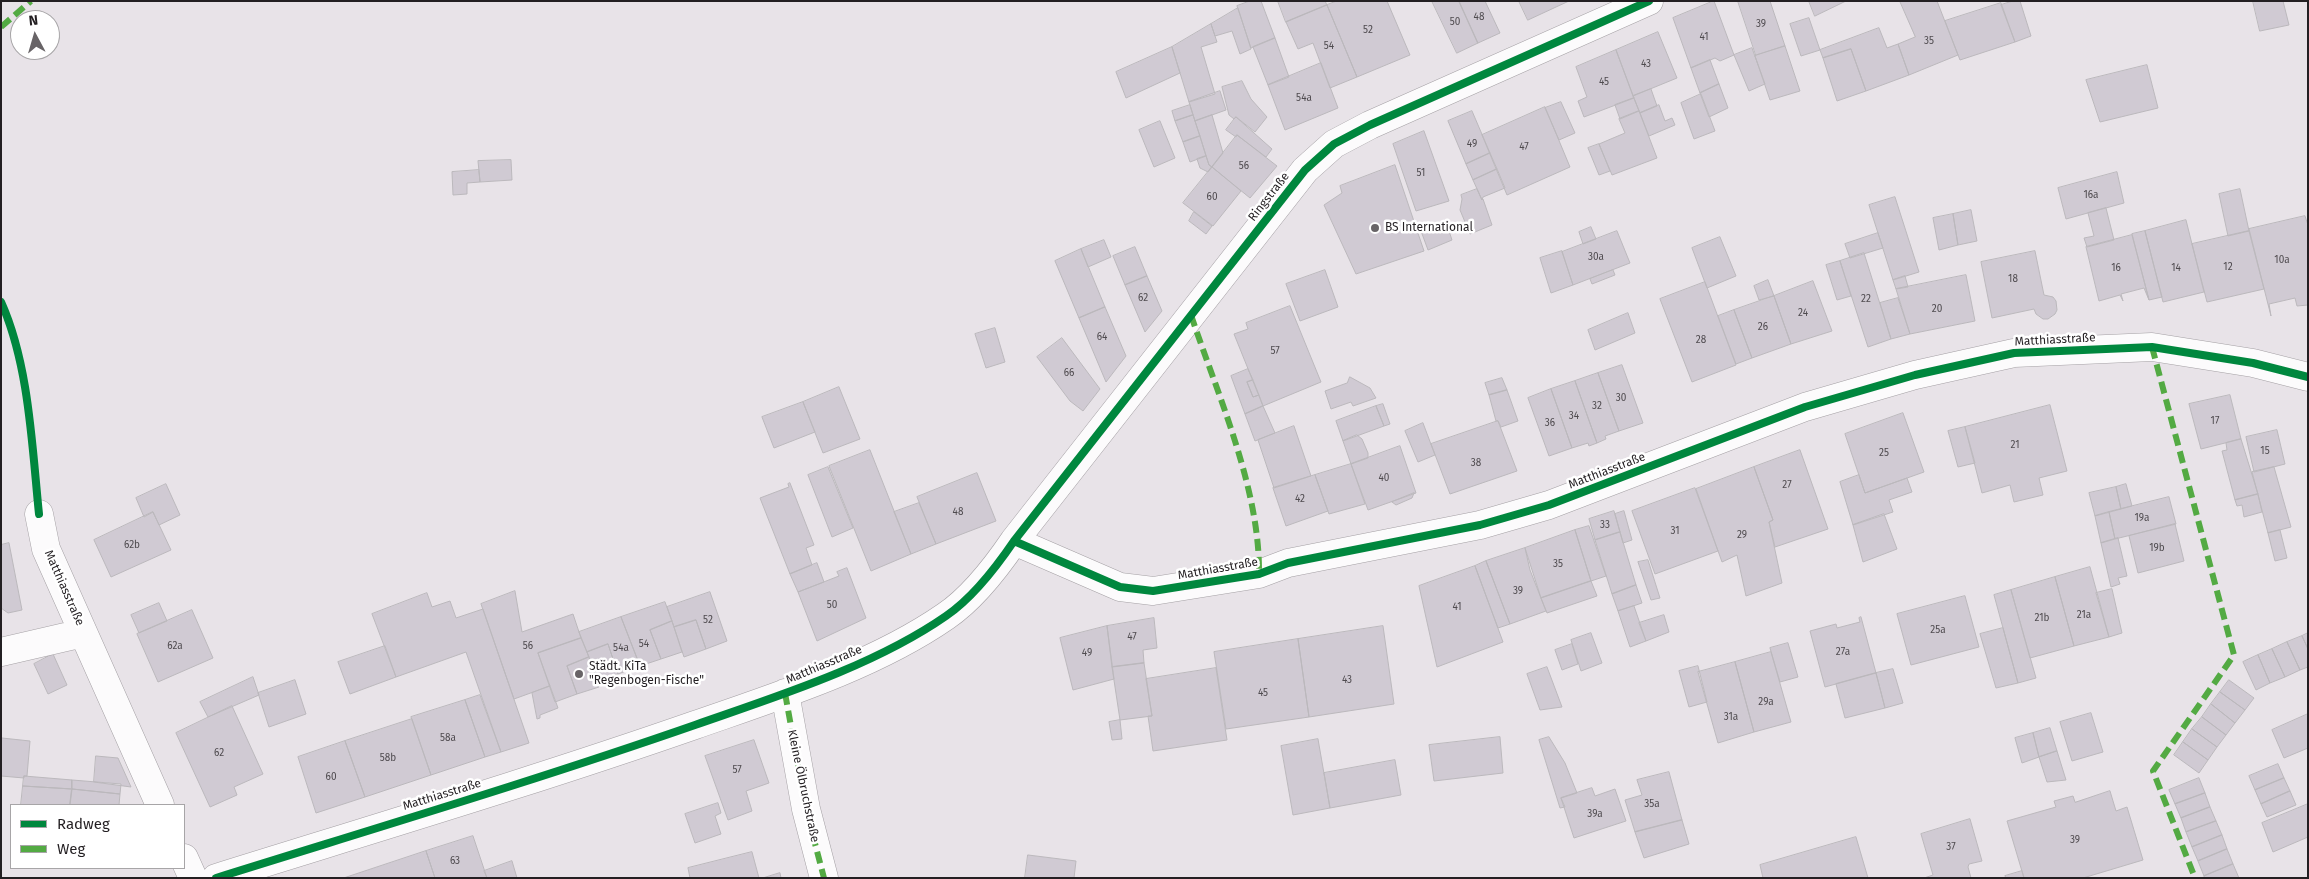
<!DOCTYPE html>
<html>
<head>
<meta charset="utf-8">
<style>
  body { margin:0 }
  #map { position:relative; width:2309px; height:879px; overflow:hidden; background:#e8e3e8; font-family:"Fira Sans",sans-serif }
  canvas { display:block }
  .frame { position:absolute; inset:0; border:2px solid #231f22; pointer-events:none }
  .legend { position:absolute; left:10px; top:804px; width:175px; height:65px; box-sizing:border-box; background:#fff; border:1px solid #a7a5a7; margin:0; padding:6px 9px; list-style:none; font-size:15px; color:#231f22 }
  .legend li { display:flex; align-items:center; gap:10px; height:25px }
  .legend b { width:25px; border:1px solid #a7a5a7 }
  .north { position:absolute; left:10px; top:10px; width:50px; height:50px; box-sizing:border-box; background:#fff; border:1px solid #a7a5a7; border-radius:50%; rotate:354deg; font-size:14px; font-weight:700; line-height:20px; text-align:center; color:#231f22 }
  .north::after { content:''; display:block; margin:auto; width:18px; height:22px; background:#686467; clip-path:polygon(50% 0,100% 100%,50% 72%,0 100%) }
</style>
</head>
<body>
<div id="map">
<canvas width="2309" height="879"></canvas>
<div class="frame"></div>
<ul class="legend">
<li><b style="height:6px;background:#00873e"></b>Radweg</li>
<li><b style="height:6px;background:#53aa43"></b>Weg</li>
</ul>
<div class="north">N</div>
</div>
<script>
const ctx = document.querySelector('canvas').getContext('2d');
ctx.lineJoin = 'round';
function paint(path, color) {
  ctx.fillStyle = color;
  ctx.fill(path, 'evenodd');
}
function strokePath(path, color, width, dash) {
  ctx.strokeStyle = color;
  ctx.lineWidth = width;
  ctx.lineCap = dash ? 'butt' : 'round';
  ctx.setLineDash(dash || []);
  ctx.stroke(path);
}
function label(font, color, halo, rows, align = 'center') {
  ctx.font = font + ' "Fira Sans",sans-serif';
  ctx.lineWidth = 5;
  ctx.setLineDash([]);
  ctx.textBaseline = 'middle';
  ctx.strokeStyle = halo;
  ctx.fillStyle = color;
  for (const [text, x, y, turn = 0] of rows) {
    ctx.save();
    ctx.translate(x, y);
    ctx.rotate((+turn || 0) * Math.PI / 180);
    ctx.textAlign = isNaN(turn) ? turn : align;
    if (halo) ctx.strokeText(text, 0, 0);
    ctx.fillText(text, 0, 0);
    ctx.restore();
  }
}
const building = new Path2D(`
  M1250,1H1261L1275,38L1251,48L1237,6Z
  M1278,1H1325L1327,5L1286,22Z
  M1337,1H1387L1410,55L1357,77L1327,5Z
  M1432,1H1459L1478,43L1457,53Z
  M1459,1H1485L1500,33L1478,43Z
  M1519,1H1569L1528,20Z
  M1714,1L1734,55L1720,61L1715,58L1691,68L1673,18Z
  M1738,1H1770L1785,46L1756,55Z
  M1809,1H1846L1815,16Z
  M1900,1H1937L1958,55L1909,75L1898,44L1915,37Z
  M2013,1H2020L2031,36L2015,42L2001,5Z
  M2253,1H2283L2289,25L2260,31Z
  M2001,3L2015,42L1960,60L1945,21Z
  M1327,5L1357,77L1330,88L1313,43L1298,49L1286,22Z
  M1238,8L1251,49L1240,54L1232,31L1215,36L1211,24Z
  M1809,18L1820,50L1801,56L1790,24Z
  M1211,24L1217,42L1201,47L1215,94L1189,102L1172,47Z
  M1879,28L1887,48L1898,44L1909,75L1866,91L1851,49L1823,58L1820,50Z
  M1658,32L1677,78L1633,96L1616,50Z
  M1275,38L1289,77L1268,85L1253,47Z
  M1785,46L1800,91L1770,100L1755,56Z
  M1172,47L1180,73L1126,98L1116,72Z
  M1752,48L1765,84L1749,91L1734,55Z
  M1851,49L1866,91L1837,101L1823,58Z
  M1616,50L1634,98L1584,117L1578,101L1587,97L1576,67Z
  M1710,60L1719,84L1700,93L1691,68Z
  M1321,63L1338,108L1285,130L1268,85Z
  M2147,65L2158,108L2100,122L2086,80Z
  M1242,81L1251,99L1267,117L1255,132L1236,117L1234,119L1229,115L1222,87Z
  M1719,84L1728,108L1709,117L1700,93Z
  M1651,89L1657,106L1640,113L1633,96Z
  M1220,91L1226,110L1195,121L1189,102Z
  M1701,94L1715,131L1694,139L1681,103Z
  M1634,98L1639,111L1620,119L1615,105Z
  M1561,102L1575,133L1559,140L1545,108Z
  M1190,105L1193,115L1175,121L1172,111Z
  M1659,105L1665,121L1672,118L1675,125L1649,136L1640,113Z
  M1545,107L1570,167L1507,195L1482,135Z
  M1472,111L1490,153L1466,164L1448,121Z
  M1639,111L1657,158L1612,175L1599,144L1625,133L1619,119Z
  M1193,115L1200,136L1183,142L1175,121Z
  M1212,115L1223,153L1212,167L1209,165L1195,121Z
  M1236,117L1272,149L1266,157L1237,135L1236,137L1226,130Z
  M1160,121L1175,158L1154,167L1139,130Z
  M1424,131L1449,201L1416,211L1393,144Z
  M1237,135L1277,166L1250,198L1212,167Z
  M1200,136L1206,156L1190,162L1183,142Z
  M1599,144L1610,171L1599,175L1588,148Z
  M1490,153L1497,169L1473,180L1466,164Z
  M1206,156L1209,165L1212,167L1208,172L1200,168L1197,159Z
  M511,160L512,180L480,182L478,161Z
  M1395,165L1424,251L1356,274L1324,205L1342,193L1340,186Z
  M1212,167L1241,191L1213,226L1183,203Z
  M1497,169L1505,188L1483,197L1482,200L1473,180Z
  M479,170L480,182L467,183V194L453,195L452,172Z
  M2117,172L2124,203L2066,219L2058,188Z
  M1477,189L1482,200L1483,199L1492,225L1470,234L1460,210L1462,199L1461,195Z
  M2240,189L2249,231L2228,236L2219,194Z
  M1895,197L1919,272L1893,280L1869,205Z
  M2106,208L2114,240L2087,247L2084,238L2094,236L2088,213Z
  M1971,210L1977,241L1958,245L1953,214Z
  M1194,212L1212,226L1206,234L1189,221Z
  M1953,214L1958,245L1939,250L1933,218Z
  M2305,216L2308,225V305L2297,306L2295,298L2269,304L2271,316L2249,229Z
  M2186,220L2204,292L2163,302L2145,231Z
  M1446,222L1452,240L1428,250L1421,231Z
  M1591,227L1596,239L1583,244L1579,232Z
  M1617,231L1630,263L1573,285L1562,252Z
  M2145,231L2162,297L2149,300L2132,234Z
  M2249,231L2264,289L2207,302L2192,244Z
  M1878,233L1883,248L1850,258L1845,244Z
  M2132,235L2149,300L2144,288L2121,294L2123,301L2120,295L2099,301L2086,247Z
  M1720,237L1736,276L1707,288L1692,248Z
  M1104,240L1111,257L1088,267L1081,249Z
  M1135,247L1147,276L1125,285L1113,256Z
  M1081,249L1105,307L1079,318L1055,261Z
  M1562,251L1573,285L1551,293L1540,258Z
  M2035,251L2044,295L2053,297L2056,301L2057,310L2055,314L2048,319H2043L2036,314L2034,309L1992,318L1981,262Z
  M1864,253L1891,339L1868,347L1840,261Z
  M1840,261L1851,296L1837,300L1826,265Z
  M1325,270L1338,307L1300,321L1286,284Z
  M1613,270L1615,275L1592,284L1590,279Z
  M1966,275L1975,321L1910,334L1896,289Z
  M1147,276L1162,311L1145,332L1125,285Z
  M1905,276L1908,287L1896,289L1893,280Z
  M1768,280L1774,296L1759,300L1754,286Z
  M1813,281L1832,331L1791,344L1774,296Z
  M1705,282L1736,365L1692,382L1660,299Z
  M1774,296L1791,344L1752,358L1734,310Z
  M1898,298L1910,334L1891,339L1880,303Z
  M1290,306L1321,382L1263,406L1234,334L1248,329L1246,323Z
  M1105,307L1126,356L1106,382L1079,318Z
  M1734,310L1752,358L1736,364L1718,316Z
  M1628,313L1635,333L1595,350L1588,330Z
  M995,328L1005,362L986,368L975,334Z
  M1062,338L1100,389L1083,411L1070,401L1037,357Z
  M1622,365L1643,423L1619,431L1598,373Z
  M1248,369L1253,380L1247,382L1253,397L1259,395L1263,406L1245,414L1231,376Z
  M1598,373L1619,431L1605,436L1606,439L1597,443L1575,381Z
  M1350,377L1370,388L1376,398L1353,406L1351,402L1331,409L1325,391L1347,383Z
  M1502,378L1507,390L1489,395L1485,383Z
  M1253,380L1259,395L1253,397L1247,382Z
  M1575,381L1597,443L1589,446L1588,443L1572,448L1551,389Z
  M839,387L860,439L823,453L803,402Z
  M1551,389L1572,448L1549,456L1528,398Z
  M1507,390L1518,421L1501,427L1498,421H1496L1489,395Z
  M2230,395L2241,439L2201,449L2189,404Z
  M803,402L815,432L774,448L762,417Z
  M1383,404L1390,424L1384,426L1376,406Z
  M2050,405L2067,471L2039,478L2043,495L2014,502L2010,485L1982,493L1965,427Z
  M1263,406L1275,433L1255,441L1245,414Z
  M1376,406L1384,426L1343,441L1336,421Z
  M1903,413L1924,472L1865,493L1845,434Z
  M1498,421L1517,471L1450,494L1431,444Z
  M1423,423L1435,455L1418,462L1405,431Z
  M1294,426L1311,476L1274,488L1258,440Z
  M1965,427L1975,463L1958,467L1948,431Z
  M2277,430L2285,464L2254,472L2246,437Z
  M1357,435L1362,439L1368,453V458L1351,464L1343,441Z
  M2241,439L2258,494L2235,500L2222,451L2227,450L2226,443Z
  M1400,446L1416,493L1368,510L1351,464Z
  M870,450L911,554L871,571L829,466Z
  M1800,450L1828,529L1775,547L1769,522L1773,520L1754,467Z
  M1351,464L1365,504L1329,514L1315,475Z
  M828,467L853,528L832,537L808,475Z
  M1754,467L1773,520L1769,522L1782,583L1746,596L1737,555L1722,562L1696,489Z
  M2274,467L2291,527L2268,533L2252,472Z
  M977,473L996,521L936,544L917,497Z
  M1315,475L1328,511L1286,526L1273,488Z
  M1859,475L1865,493L1907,478L1912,492L1889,500L1893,512L1853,525L1840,482Z
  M790,483L814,545L806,548L812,565L790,574L760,498L789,487L788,484Z
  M166,484L180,515L159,525L153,512L144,517L136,498Z
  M2126,484L2132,506L2121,509L2116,487Z
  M2116,487L2121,509L2095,516L2089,493Z
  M1695,488L1718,551L1655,574L1632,511Z
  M1414,493L1412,498L1396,505L1392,502Z
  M2258,494L2262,512L2244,517L2242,505L2237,506L2235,500Z
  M2169,497L2176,524L2115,539L2109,512Z
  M919,503L936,544L911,554L894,512Z
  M1614,511L1620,532L1595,540L1589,519Z
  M1624,511L1632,540L1623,543L1615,514Z
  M153,512L171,550L111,577L94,540Z
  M2109,512L2115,539L2101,543L2095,516Z
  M1884,514L1897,549L1863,562L1853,525Z
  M2175,524L2184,561L2138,573L2129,536Z
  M1589,526L1606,576L1591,581L1575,530Z
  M1575,530L1591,581L1541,598L1525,548Z
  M2280,530L2287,558L2275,561L2268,533Z
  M1620,532L1636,585L1612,594L1595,540Z
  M2118,538L2127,576L2118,578L2120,584L2111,587L2101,543Z
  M9,543L22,610L8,613L1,608V545Z
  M1525,548L1530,570L1546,611L1510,624L1486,561Z
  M1648,560L1660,598L1651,600L1638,562Z
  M1486,561L1510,624L1498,628L1475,566Z
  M817,563L824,582L798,592L790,574Z
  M1475,566L1503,642L1437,667L1419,586Z
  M2090,567L2109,637L2074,646L2055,577Z
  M847,568L866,618L817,641L798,592L839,576L837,572Z
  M2055,577L2074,646L2030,658L2011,590Z
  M1591,581L1597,596L1547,613L1541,598Z
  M1636,585L1642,603L1618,611L1612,594Z
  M2112,589L2122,633L2109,637L2096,593Z
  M2011,590L2036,678L2018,683L1994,595Z
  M515,591L522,632L573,614L581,638L538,653L550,686L514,699L481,604Z
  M710,592L727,641L706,649L696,620L674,627L667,607Z
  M427,593L432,607L450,601L456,618L483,609L529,743L501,752L466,652L396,677L372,614Z
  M1965,596L1979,647L1911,665L1897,614Z
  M665,602L672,621L650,630L661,659L640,666L621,617Z
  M159,603L167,621L139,633L131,615Z
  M1634,606L1646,641L1630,647L1618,611Z
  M192,610L213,658L158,682L137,634Z
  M1664,615L1669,632L1646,641L1639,623Z
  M621,617L640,666L618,674L608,644L587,652L579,632Z
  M1861,617L1876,673L1825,687L1810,631L1836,624L1837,628L1860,622L1859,618Z
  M1154,618L1157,648L1143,650L1144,663L1112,667L1107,626Z
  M696,620L706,649L684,657L674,627Z
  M672,621L682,652L661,659L650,630Z
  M1107,626L1114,679L1073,690L1060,638Z
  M1383,626L1394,704L1309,717L1298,639Z
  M2003,628L2018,683L1996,688L1980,634Z
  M1591,633L1602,663L1581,671L1571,640Z
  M2308,633V649L2302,636Z
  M2302,636L2308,649V667L2300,670L2287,642Z
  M581,638L589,657L567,666L577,694L555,702L538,653Z
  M1298,639L1309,717L1226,729L1214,652Z
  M2287,642L2300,670L2285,677L2272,649Z
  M1788,643L1798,677L1780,682L1770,648Z
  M608,644L618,674L597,681L587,652Z
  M1572,644L1578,664L1562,670L1555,650Z
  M385,646L396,677L350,694L338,662Z
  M2272,649L2285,677L2270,683L2258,655Z
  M1771,652L1791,722L1754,732L1735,662Z
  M53,654L67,685L48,694L34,664Z
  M2258,655L2270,683L2256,690L2243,662Z
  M589,657L599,687L577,694L567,666Z
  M1735,662L1754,732L1718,743L1698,672Z
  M1144,663L1152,716L1120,720L1112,667Z
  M1698,666L1707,702L1689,707L1679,671Z
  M1547,667L1562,707L1540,710L1527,674Z
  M1216,668L1227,740L1153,751L1148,716H1152L1146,679Z
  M1893,669L1903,703L1885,708L1876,673Z
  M1876,673L1885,708L1845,718L1836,684Z
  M253,677L259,695L208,717L200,702Z
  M295,680L306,714L269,727L258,693Z
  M2229,680L2254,698L2245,710L2220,692Z
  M550,686L558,708L540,715V718L537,719L532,693Z
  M2220,692L2245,710L2235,723L2211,704Z
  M480,695L501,752L485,757L465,700Z
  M465,700L485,757L431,775L411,717Z
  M2211,704L2235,723L2226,735L2202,717Z
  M232,706L263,774L234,787L237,795L210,807L176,733Z
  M2091,713L2103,752L2072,761L2060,722Z
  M2308,714V748L2284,758L2272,730Z
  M2202,717L2226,735L2217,747L2192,729Z
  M412,719L431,775L365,797L345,741Z
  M1120,720L1122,739L1112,740L1109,722Z
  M2050,728L2057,751L2039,757L2033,733Z
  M2192,729L2217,747L2208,760L2183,742Z
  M2033,733L2039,757L2022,763L2015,738Z
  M1500,737L1503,773L1434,781L1429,745Z
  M1549,737L1565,763L1577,793L1561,798L1565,807L1560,808L1539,740Z
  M2,738L30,741L27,776H24V778L1,776Z
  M1318,739L1330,808L1293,815L1281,746Z
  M754,740L769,783L746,791L752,811L728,820L705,756Z
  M345,741L365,797L316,813L298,757Z
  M2183,742L2208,760L2199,773L2174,755Z
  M2057,751L2066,780L2047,782L2039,757Z
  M96,756L118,758L131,787L94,782Z
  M1395,760L1401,795L1330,808L1324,773Z
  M2278,764L2284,778L2255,790L2249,776Z
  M1669,772L1682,820L1635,832L1625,800L1642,795L1637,780Z
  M24,776L72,780V789L23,786Z
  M2199,778L2205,793L2175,804L2169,790Z
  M2284,778L2290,791L2261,804L2255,790Z
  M72,780L121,784L120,794L72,789Z
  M23,786L72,789L70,805H21Z
  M1592,788L1595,796L1615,789L1626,821L1574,838L1561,798Z
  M72,789L120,794L119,805H70Z
  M2110,791L2116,811L2127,807L2143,860L2083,878H2024L2007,821L2056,807L2054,801L2073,796L2075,802Z
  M2290,791L2296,805L2267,817L2261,804Z
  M2205,793L2210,807L2181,818L2175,804Z
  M718,803L721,813L715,816L721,834L695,843L685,814Z
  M2308,804V837L2273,852L2262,823Z
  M2210,807L2216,821L2186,832L2181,818Z
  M1970,819L1982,861L1969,864L1968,867L1971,878H1924L1933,875L1921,834Z
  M1682,820L1689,844L1644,858L1635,832Z
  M2216,821L2222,835L2192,847L2186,832Z
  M2222,835L2227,849L2198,861L2192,847Z
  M473,836L487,878H435L426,851Z
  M1856,837L1868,878H1763L1760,865Z
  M2227,849L2233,864L2204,876L2198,861Z
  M426,851L435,878H344Z
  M752,852L759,878H690L688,868Z
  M1028,855L1076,861L1074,878H1025Z
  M512,861L517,878H487L484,871Z
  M2233,864L2239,878H2204V876Z
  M2022,871L2024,878H2006L2005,876Z
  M780,873L781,878H763Z`);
paint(building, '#d0cad3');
strokePath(building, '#bbb8bc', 1);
const minor = new Path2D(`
  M39,514L46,549L160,805
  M1014,541L1120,587L1153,591L1259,574L1288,563L1480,525L1549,505L1805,407L1915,375L2014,353L2152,347L2253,363L2308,377
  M1,652L83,633
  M785,693L806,809L824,878
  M184,858L193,878
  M216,878C376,828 537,780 695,725C778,696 874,666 946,616C971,599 997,566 1014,541L1305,170L1334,144L1370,125L1649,1`);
strokePath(minor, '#a4a0a4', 29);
strokePath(minor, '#fcfbfc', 28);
strokePath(new Path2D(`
  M1,27L31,1
  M1191,315C1218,396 1260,488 1259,574
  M2152,347L2234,655L2153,771L2195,878
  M785,693L806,809L824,878`), '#53aa43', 6, [12, 6]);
strokePath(new Path2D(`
  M1,302C29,364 32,446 39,514
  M1014,541L1120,587L1153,591L1259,574L1288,563L1480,525L1549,505L1805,407L1915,375L2014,353L2152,347L2253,363L2308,377
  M216,878C376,828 537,780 695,725C778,696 874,666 946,616C971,599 997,566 1014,541L1305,170L1334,144L1370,125L1649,1`), '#00873e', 8);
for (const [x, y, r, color] of [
  [1375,228,5,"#686467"],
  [579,674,5,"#686467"]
]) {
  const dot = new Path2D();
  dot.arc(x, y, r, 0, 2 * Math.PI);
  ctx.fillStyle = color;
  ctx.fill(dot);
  strokePath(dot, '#fff', 2);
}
label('10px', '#4f4b4f', null, [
  ["48",1479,17],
  ["50",1455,22],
  ["39",1761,24],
  ["52",1368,30],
  ["41",1704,37],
  ["35",1929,41],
  ["54",1329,46],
  ["43",1646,64],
  ["45",1604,82],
  ["54a",1304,98],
  ["49",1472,144],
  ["47",1524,147],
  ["56",1244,166],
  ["51",1421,173],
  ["16a",2091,195],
  ["60",1212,197],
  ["30a",1596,257],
  ["10a",2282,260],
  ["12",2228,267],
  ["16",2116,268],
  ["14",2176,268],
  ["18",2013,279],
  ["62",1143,298],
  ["22",1866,299],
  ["20",1937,309],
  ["24",1803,313],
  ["26",1763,327],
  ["64",1102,337],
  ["28",1701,340],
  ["57",1275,351],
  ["66",1069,373],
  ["30",1621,398],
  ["32",1597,406],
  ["34",1574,416],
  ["17",2215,421],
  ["36",1550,423],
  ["21",2015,445],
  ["15",2265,451],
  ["25",1884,453],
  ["38",1476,463],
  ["40",1384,478],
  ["27",1787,485],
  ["42",1300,499],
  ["48",958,512],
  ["19a",2142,518],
  ["33",1605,525],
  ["31",1675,531],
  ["29",1742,535],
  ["62b",132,545],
  ["19b",2157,548],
  ["35",1558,564],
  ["39",1518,591],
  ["50",832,605],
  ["41",1457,607],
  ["21a",2084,615],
  ["21b",2042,618],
  ["52",708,620],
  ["25a",1938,630],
  ["47",1132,637],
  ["54",644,644],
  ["62a",175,646],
  ["56",528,646],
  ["54a",621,648],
  ["27a",1843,652],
  ["49",1087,653],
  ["43",1347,680],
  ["45",1263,693],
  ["29a",1766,702],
  ["31a",1731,717],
  ["58a",448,738],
  ["62",219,753],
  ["58b",388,758],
  ["57",737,770],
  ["60",331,777],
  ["35a",1652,804],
  ["39a",1595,814],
  ["39",2075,840],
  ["37",1951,847],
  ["63",455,861]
]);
label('12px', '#231f22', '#fff', [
  ["Ringstraße",1269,197,-52],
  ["Matthiasstraße",2055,340,-3],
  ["Matthiasstraße",1607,471,-21],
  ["Matthiasstraße",1218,569,-10],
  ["Matthiasstraße",64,588,66],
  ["Matthiasstraße",824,665,-23],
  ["Kleine Ölbruchstraße",803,786,78],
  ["Matthiasstraße",442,795,-17]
]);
label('12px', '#231f22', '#fff', [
  ["BS International",1385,228],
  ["Städt. KiTa",589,667],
  ["\"Regenbogen-Fische\"",589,681]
], 'left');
</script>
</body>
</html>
